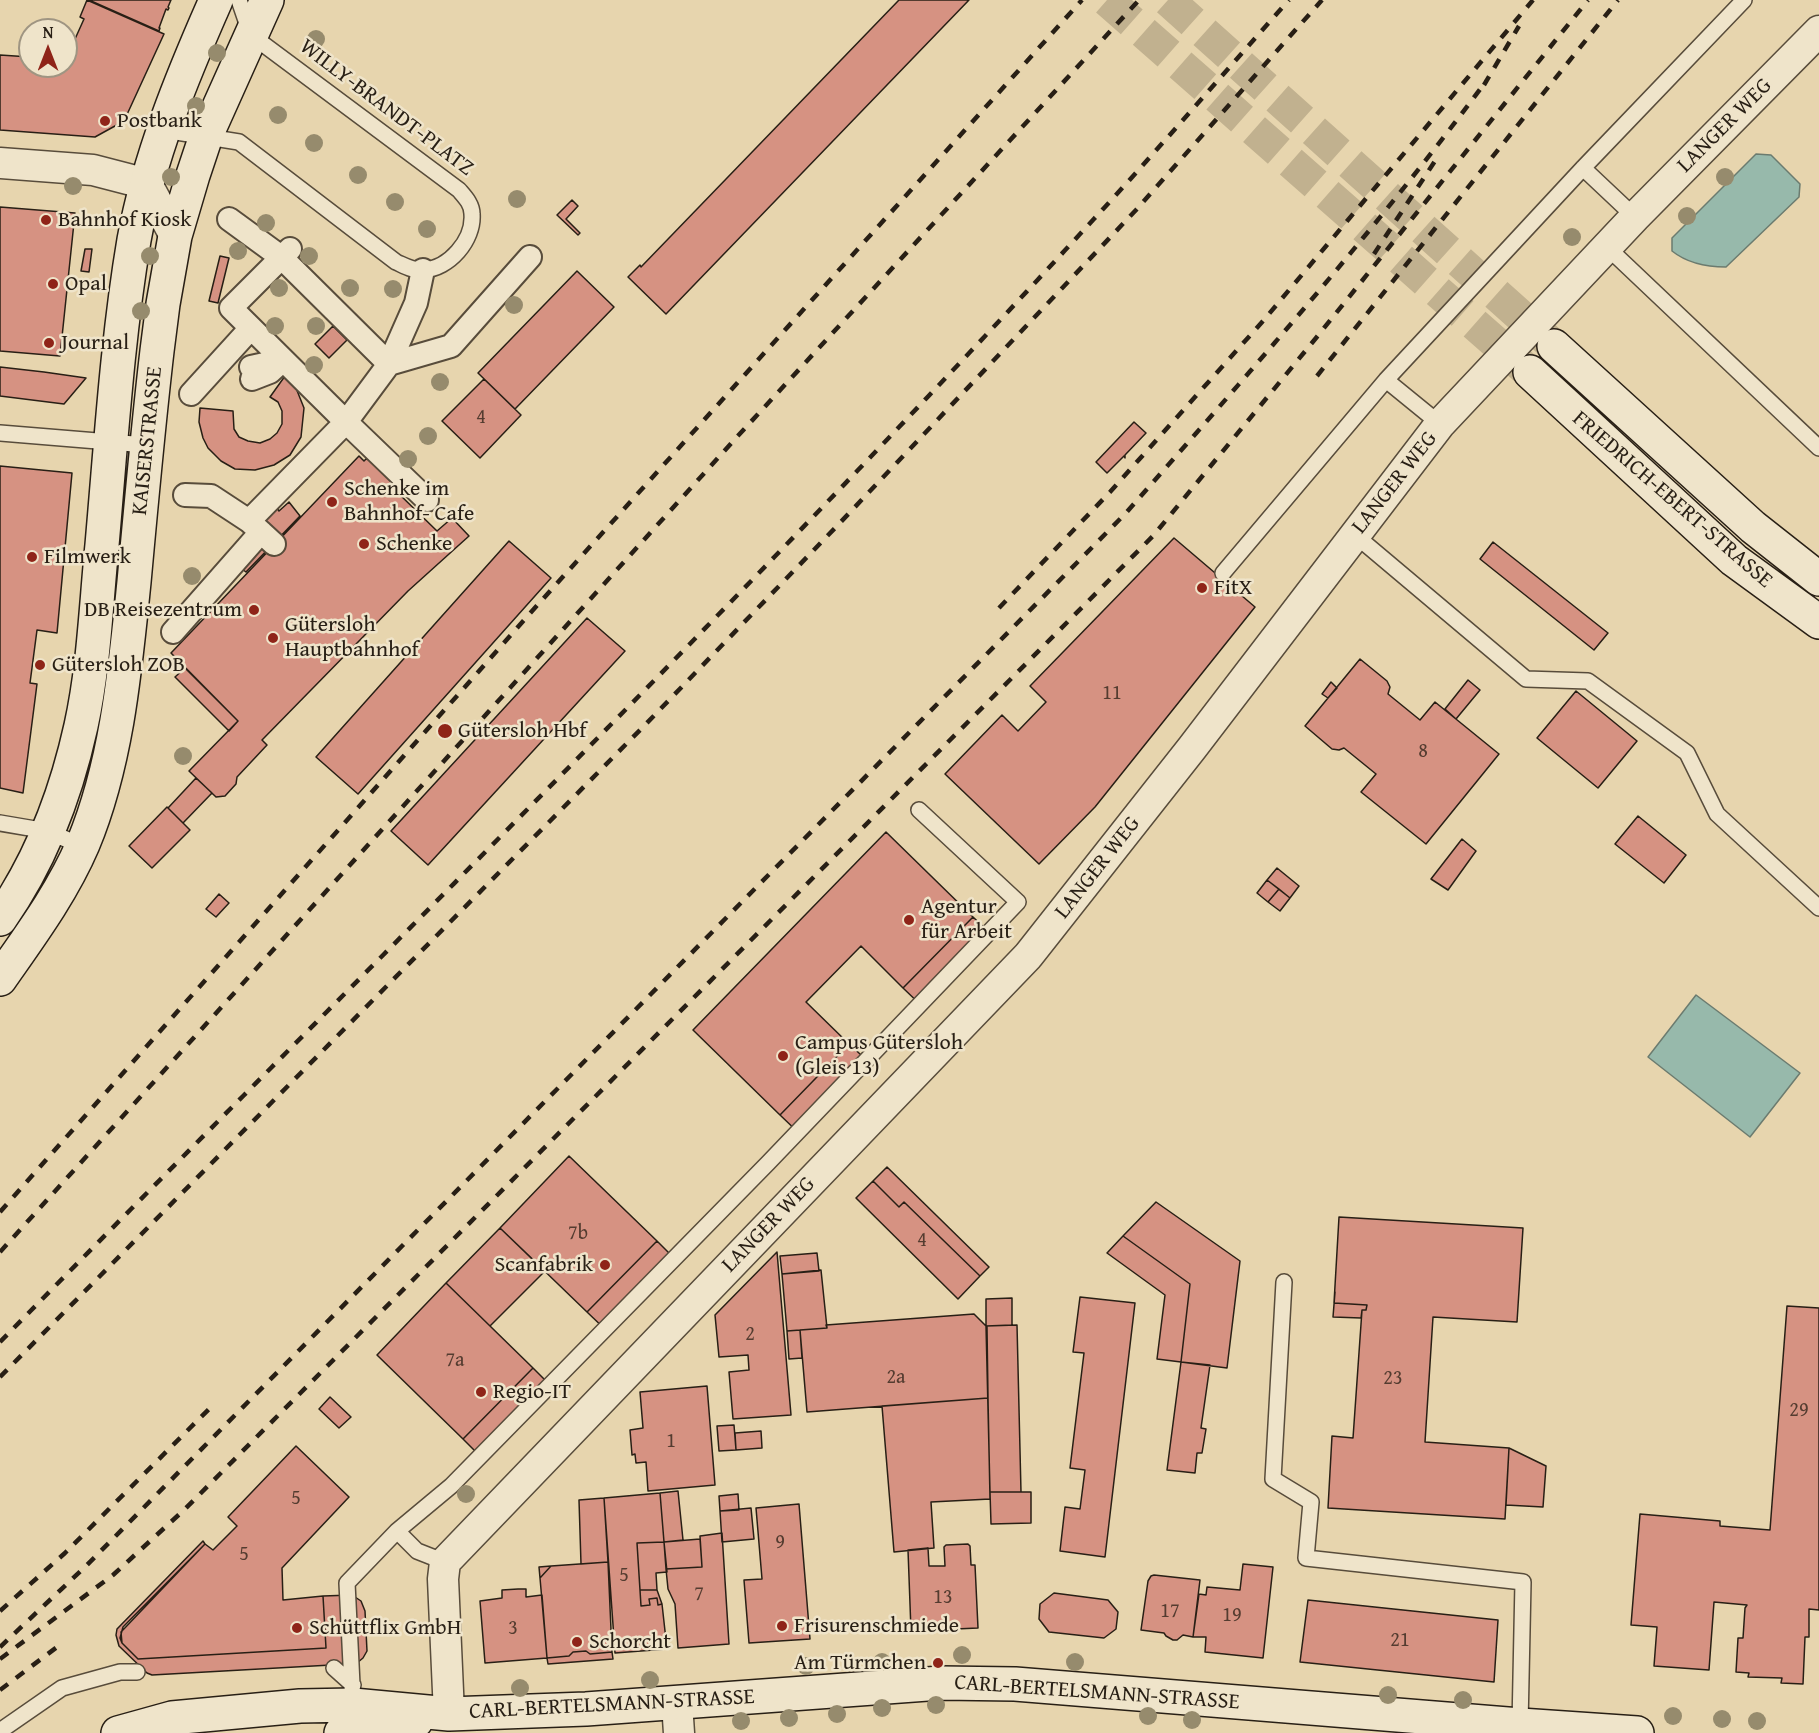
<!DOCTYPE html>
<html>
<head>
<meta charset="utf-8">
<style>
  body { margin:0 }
  #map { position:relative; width:1819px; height:1733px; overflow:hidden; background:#e7d5ae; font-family:"Gentium Book Plus",serif }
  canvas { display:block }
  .north { position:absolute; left:18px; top:18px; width:60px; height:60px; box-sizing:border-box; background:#efe4ca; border:2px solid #9f9582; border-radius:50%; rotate:0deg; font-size:16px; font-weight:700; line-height:24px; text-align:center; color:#281f15 }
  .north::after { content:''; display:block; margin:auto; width:21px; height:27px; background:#8f2418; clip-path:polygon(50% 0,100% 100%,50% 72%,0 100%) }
</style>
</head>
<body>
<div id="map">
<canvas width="1819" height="1733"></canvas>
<div class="north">N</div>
</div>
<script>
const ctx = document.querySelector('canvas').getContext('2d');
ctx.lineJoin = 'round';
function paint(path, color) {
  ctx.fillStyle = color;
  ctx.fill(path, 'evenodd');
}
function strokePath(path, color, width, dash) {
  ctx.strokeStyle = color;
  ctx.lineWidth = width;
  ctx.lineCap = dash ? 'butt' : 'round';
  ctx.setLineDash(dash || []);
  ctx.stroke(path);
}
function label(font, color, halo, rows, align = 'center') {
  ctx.font = font + ' "Gentium Book Plus",serif';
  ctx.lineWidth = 5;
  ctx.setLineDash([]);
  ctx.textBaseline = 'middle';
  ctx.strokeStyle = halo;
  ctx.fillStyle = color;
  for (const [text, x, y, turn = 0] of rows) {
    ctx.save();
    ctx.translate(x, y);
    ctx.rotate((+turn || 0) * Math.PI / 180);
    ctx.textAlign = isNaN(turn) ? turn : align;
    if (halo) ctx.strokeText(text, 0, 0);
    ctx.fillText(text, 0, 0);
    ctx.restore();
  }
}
const water = new Path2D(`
  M1756,154L1771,155L1800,184L1799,197L1726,267C1707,267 1687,263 1672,251V238Z
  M1696,995L1800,1073L1750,1137L1648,1057Z`);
paint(water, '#97b9ab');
strokePath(water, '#6b7b6f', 1.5);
const building = new Path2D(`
  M87,0L164,34L124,121L95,137L0,130V55L30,57V66H66V59L84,19L80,17Z
  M89,0H171L168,7L169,8L168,10L166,9L159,28H160L159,31Z
  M899,0H969L666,314L628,277L640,265L641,267Z
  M572,200L578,206L566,219L580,233L578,235L557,215Z
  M0,207L75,213L60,356L0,351Z
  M85,249H92L89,272L81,271Z
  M220,256L229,258L218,303L209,301Z
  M577,271L614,307L515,409L478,373Z
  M333,326L347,340L329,358L315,344Z
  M0,367L44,372L86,378L64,404L0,396Z
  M285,376L294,383L304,408L301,437L290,455L274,465L255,470L235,469L221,461L208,448L203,438L199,422L200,408L233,411L234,429L239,437L248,441L260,443L270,439L277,433L282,424V411L278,402L270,397Z
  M484,379L521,415L480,458L442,421Z
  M1134,422L1146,433L1125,455V458L1124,456L1107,473L1096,462Z
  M359,456L364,461L367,458L400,489L397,492L437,531L452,518L469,536L408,591L262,740L267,745L237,777L236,784L225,796L216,797L189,771L238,721L171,653Z
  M0,466L72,473L57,633L37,630L30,683L37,684L23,793L0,788Z
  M289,502L300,516L246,572L227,558L266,521L264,517L277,508L279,511Z
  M1174,538L1255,607L1095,807L1039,864L945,774L1002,715L1018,731L1046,702L1030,686Z
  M509,541L551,578L358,794L316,757Z
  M1493,542L1608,633L1594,650L1480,559Z
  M587,618L625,651L428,865L391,831Z
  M1360,659L1387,681L1390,687L1388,694L1420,720L1435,702L1499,754L1426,844L1361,792L1376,774L1344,748L1339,750L1332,749L1305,726Z
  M185,668L238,721L229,731L175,677Z
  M1468,680L1480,690L1456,719L1445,709Z
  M1331,682L1337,688L1328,698L1322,694Z
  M1576,691L1637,741L1598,788L1537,738Z
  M196,778L212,793L183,823L168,808Z
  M167,807L190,830L152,868L129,846Z
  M1638,816L1686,855L1664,883L1615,844Z
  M886,832L973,917L903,988L861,946L806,1002L849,1044L780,1115L693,1030Z
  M1462,839L1476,851L1448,890L1431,879Z
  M1277,868L1299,886L1290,898L1267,880Z
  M1267,880L1279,889L1268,902L1257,893Z
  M1279,889L1290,898L1280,911L1268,902Z
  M219,894L229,903L216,917L206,909Z
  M973,917L994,937L925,1009L903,988Z
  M849,1044L871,1064L802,1136L780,1115Z
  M569,1156L657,1241L587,1312L500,1228Z
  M887,1167L989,1267L980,1276L904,1202L899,1207L873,1181Z
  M873,1181L899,1207L904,1202L980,1276L958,1299L856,1198Z
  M1156,1202L1240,1261L1227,1368L1181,1362L1190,1284L1123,1236Z
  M1339,1217L1523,1228L1517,1322L1433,1317L1425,1442L1509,1448L1505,1519L1328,1508L1332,1436L1353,1438L1362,1310H1366L1367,1305L1334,1303Z
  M500,1228L545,1271L490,1326L446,1283Z
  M1123,1236L1190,1284L1181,1362L1157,1359L1165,1295L1107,1253Z
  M657,1241L679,1263L609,1333L587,1312Z
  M777,1252L791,1415L733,1419L729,1372L749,1370L748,1355L719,1357L715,1315Z
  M817,1253L819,1271L782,1274L780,1256Z
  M821,1270L827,1328L787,1331L782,1274Z
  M446,1283L533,1368L463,1439L377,1355Z
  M1335,1292L1334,1303L1367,1305L1366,1310H1362L1361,1318L1333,1317Z
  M1080,1297L1135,1303L1105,1557L1060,1551L1065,1507L1080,1509L1085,1470L1070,1468L1084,1353L1073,1352Z
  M1012,1298V1325L986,1326V1299Z
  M1787,1306L1819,1308V1610L1809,1609V1637H1805L1803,1684L1781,1683L1782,1678L1748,1677L1749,1673L1736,1672L1738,1638H1743L1745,1608L1747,1605L1714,1602L1709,1670L1654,1666L1657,1627L1631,1625L1640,1514L1720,1521V1526L1770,1530Z
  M974,1314L987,1327L988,1398L807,1412L800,1330L827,1328L826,1325Z
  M1017,1325L1021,1492H990L986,1326Z
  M800,1330L802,1358L789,1359L787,1331Z
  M1181,1362L1210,1365L1201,1428L1206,1429L1202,1453H1197L1195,1473L1167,1470Z
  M533,1368L555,1390L485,1461L463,1439Z
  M707,1386L715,1485L648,1491L646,1462L636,1463L635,1454L632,1455L630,1430L643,1428L640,1392Z
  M330,1397L351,1417L339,1428L319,1409Z
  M988,1398L990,1499L931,1502L934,1548L894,1552L882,1406Z
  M734,1425L736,1450L719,1451L717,1426Z
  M761,1431L762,1448L736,1450L735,1433Z
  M296,1446L349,1497L282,1568L283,1600L323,1596L326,1648L138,1659L122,1643L120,1638L123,1627L205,1544L213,1550L237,1526L228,1517Z
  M1509,1448L1546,1466L1543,1507L1506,1505Z
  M678,1491L683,1540L664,1542L660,1493Z
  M990,1492H1031V1523L991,1524Z
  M660,1493L664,1542L637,1543L641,1606L650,1605L649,1599L657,1598L658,1605L662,1604L667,1649L615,1653L604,1498Z
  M738,1494L739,1510L720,1511L719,1496Z
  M604,1498L608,1562L581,1564L579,1500Z
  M799,1504L810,1639L749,1643L744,1580L762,1579L756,1508Z
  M751,1508L754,1539L722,1542L720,1511Z
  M722,1533L729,1644L678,1648L675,1604L668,1589L666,1569L702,1567L700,1536Z
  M700,1539L702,1567L666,1569L664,1542Z
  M203,1541L205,1544L121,1632L122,1643L138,1659L326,1648L323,1596L352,1595L361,1601L365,1611L367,1651L363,1658L357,1663L349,1664L152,1675L147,1673L119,1646L116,1635L117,1629Z
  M664,1542L667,1572L656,1573L657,1590H640L637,1543Z
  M968,1544L970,1546L971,1565H975L978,1628L911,1631L908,1550L928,1548L929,1566H945L944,1547L946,1545Z
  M608,1562L612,1652L590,1654L586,1651L573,1652L569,1656L547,1658L540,1578L551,1566Z
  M1243,1564L1273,1567L1263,1658L1205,1652L1206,1637H1193L1199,1594L1206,1595L1207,1587L1240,1590Z
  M551,1566L540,1578L539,1567Z
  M1154,1575L1200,1580L1193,1637L1183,1635L1177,1640H1173L1166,1636L1164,1633L1141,1630L1148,1581L1151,1576Z
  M518,1589H526V1597L542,1595L547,1658L485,1663L480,1601L502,1598V1590Z
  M640,1590H657L662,1604L658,1605L657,1598L649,1599L650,1605L641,1606Z
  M1054,1593L1108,1600L1118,1612L1116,1629L1104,1638L1049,1632L1039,1619L1040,1604Z
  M1308,1600L1498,1620L1494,1682L1300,1662Z
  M586,1651L590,1654L612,1652L613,1659L548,1664L547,1658L569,1656L573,1652Z`);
paint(building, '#d69282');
strokePath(building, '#281f15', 1.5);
strokePath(new Path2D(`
  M1107,0L1529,372
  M1168,0L1554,346`), '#c1b18f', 33, [33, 16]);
const service = new Path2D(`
  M164,130L239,142L396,262C405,266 413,271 423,270C449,269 474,240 472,214C472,204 465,197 459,190L251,35L239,0
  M1583,168L1635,217
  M1607,247L1819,448
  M1386,380L1440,424
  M0,433L146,445
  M1355,535L1526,679L1588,681L1687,753L1717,814L1819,908
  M1223,573L1386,380L1583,168L1744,0
  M0,823L47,831L82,846
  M1284,1282L1273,1479L1311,1502L1306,1558L1523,1582L1520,1725
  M397,1531L417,1551L445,1562
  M334,1668L353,1685
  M353,1705L347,1583L397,1531L451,1486L768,1163L1018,902L919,810
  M0,1731L62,1688L120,1672H137`);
const pedestrian = new Path2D(`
  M229,219L281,257L389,364L451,346L530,257
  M423,270L416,303L389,364L346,422L427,500
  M251,367L283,360L270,372L252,379
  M191,394L251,328
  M185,495L211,496L249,521L274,544
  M249,521L346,422L231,308L290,249
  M173,632L261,532`);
const minor = new Path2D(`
  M0,163L93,170L147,184L175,236
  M677,1703L679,1733
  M449,1714L443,1579L445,1562L1028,956L1192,748L1440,424L1635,217L1819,31`);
const secondary = new Path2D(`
  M1554,346L1753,527L1819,579
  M1530,372L1734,560L1819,622
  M0,919C40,862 66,794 81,726C94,667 96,605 102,545C111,444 117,341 134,240C149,157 182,77 216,0
  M0,979C30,936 62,893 83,844C117,762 125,670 134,582C141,505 148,428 157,351L163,304L175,236L193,175L206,136L267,0
  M118,1733L172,1718L300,1706L353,1705L449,1714L586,1709L941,1683L1015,1684L1520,1725L1637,1733
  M341,1733L366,1731L416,1721`);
strokePath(service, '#584c3b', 18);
strokePath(pedestrian, '#584c3b', 26);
strokePath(minor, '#584c3b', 33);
strokePath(secondary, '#281f15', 36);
strokePath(service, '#efe4ca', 15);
strokePath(pedestrian, '#efe4ca', 22);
strokePath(minor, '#efe4ca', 30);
strokePath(secondary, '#efe4ca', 33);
strokePath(new Path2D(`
  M1484,85L1519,26
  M1374,254L1435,161
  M1317,376L1618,0
  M999,608L1110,492L1263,321L1533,0
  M0,1212L533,610L1082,0
  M0,1252L736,438L1139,0
  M0,1342C373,962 755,589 1115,196C1174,131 1231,65 1289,0
  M0,1377L645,725L836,527L1136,210L1322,0
  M0,1611L65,1553L214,1404
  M0,1647L87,1565L1126,513C1250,372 1375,231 1487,80
  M0,1659L113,1575L184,1510L1153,536L1316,338L1588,0
  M0,1690L61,1644`), '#281f15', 4.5, [10, 10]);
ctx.fillStyle = '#968b6d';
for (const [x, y] of [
  [316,39],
  [217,53],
  [196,106],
  [278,115],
  [314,143],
  [358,175],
  [171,177],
  [1725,177],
  [73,186],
  [517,199],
  [395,202],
  [1687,216],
  [266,223],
  [427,229],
  [1572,237],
  [238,251],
  [150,256],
  [309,256],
  [279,288],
  [350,288],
  [393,289],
  [514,305],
  [141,311],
  [275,326],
  [316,326],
  [314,365],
  [440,382],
  [428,436],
  [408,459],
  [192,576],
  [183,756],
  [466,1494],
  [962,1655],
  [882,1662],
  [1075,1662],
  [806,1666],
  [650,1680],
  [520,1688],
  [1388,1695],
  [1463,1700],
  [936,1705],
  [882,1708],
  [837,1714],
  [1148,1716],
  [1673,1716],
  [789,1718],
  [1722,1719],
  [1192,1720],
  [741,1721],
  [1757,1721]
]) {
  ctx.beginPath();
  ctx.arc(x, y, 9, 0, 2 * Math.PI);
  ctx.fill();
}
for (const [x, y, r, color] of [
  [105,121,6,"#8f2418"],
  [46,220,6,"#8f2418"],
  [53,284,6,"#8f2418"],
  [49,343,6,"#8f2418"],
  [332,502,6,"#8f2418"],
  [364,544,6,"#8f2418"],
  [32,557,6,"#8f2418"],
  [1202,588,6,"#8f2418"],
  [254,610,6,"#8f2418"],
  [273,638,6,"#8f2418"],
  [40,665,6,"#8f2418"],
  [445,731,8,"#8f2418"],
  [909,920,6,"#8f2418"],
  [783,1056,6,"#8f2418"],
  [605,1265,6,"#8f2418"],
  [481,1392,6,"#8f2418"],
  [782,1626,6,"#8f2418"],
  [297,1628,6,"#8f2418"],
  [577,1642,6,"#8f2418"],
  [938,1663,6,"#8f2418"]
]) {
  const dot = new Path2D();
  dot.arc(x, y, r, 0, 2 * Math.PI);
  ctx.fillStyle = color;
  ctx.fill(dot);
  strokePath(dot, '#efe4ca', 2);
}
label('20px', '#543c30', null, [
  ["4",481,418],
  ["11",1112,694],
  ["8",1423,752],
  ["7b",578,1234],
  ["4",922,1241],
  ["2",750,1335],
  ["7a",455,1361],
  ["2a",896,1378],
  ["23",1393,1379],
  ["29",1799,1411],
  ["1",671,1442],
  ["5",296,1499],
  ["9",780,1543],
  ["5",244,1555],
  ["5",624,1576],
  ["7",699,1595],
  ["13",943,1598],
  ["17",1170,1612],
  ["19",1232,1616],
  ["3",513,1629],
  ["21",1400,1641]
]);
label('22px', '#281f15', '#efe4ca', [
  ["WILLY-BRANDT-PLATZ",386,108,37],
  ["LANGER WEG",1725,126,-45],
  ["KAISERSTRASSE",148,441,-84],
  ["LANGER WEG",1395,483,-52],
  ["FRIEDRICH-EBERT-STRASSE",1672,500,41],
  ["LANGER WEG",1098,868,-52],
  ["LANGER WEG",769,1225,-46],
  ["CARL-BERTELSMANN-STRASSE",1097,1693,4],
  ["CARL-BERTELSMANN-STRASSE",612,1705,-3]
]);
label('22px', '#281f15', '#efe4ca', [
  ["Postbank",117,121],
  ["Bahnhof Kiosk",58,220],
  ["Opal",65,284],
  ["Journal",61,343],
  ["Schenke im",344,489],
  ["Bahnhof- Cafe",344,514],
  ["Schenke",376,544],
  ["Filmwerk",44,557],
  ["FitX",1214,588],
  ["DB Reisezentrum",242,610,"right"],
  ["Gütersloh",285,625],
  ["Hauptbahnhof",285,650],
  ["Gütersloh ZOB",52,665],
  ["Gütersloh Hbf",458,731],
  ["Agentur",921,907],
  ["für Arbeit",921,932],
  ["Campus Gütersloh",795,1043],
  ["(Gleis 13)",795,1068],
  ["Scanfabrik",593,1265,"right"],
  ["Regio-IT",493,1392],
  ["Frisurenschmiede",794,1626],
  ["Schüttflix GmbH",309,1628],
  ["Schorcht",589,1642],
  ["Am Türmchen",926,1663,"right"]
], 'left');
</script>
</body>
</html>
